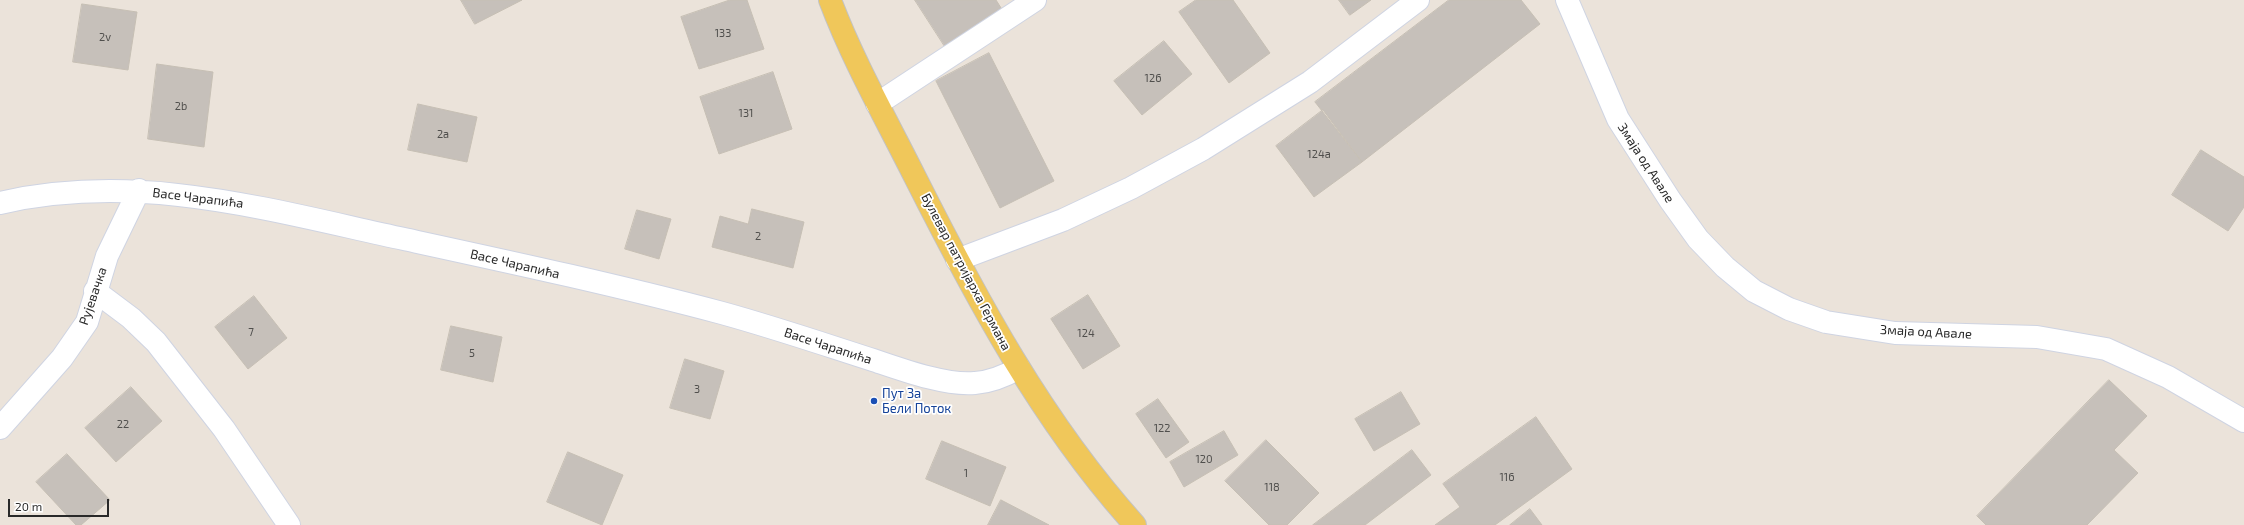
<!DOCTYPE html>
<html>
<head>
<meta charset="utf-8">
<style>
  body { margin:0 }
  #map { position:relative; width:2244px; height:525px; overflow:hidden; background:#ebe3da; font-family:"Exo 2",sans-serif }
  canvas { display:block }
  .scale { position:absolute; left:8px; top:499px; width:101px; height:18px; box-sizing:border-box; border:2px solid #292929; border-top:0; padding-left:5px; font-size:12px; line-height:14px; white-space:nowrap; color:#292929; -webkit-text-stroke:3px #fff; paint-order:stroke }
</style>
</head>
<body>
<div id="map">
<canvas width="2244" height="525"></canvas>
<div class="scale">20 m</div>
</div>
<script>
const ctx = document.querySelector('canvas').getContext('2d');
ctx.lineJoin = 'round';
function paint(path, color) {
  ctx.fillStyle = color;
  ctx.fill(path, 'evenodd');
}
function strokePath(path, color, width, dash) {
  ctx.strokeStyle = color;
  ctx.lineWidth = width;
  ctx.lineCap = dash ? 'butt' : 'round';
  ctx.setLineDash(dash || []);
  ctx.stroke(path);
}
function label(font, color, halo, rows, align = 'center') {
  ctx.font = font + ' "Exo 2",sans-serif';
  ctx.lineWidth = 3.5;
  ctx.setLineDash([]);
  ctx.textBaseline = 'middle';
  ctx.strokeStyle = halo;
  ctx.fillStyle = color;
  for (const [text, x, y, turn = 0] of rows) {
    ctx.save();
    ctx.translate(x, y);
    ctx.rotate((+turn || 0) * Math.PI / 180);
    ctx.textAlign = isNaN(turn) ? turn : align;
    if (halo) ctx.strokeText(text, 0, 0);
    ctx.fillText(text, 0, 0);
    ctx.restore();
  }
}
const building = new Path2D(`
  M461,0H522L475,24Z
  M730,0H747L764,49L699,69L681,17Z
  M915,0H996L1003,11L946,48Z
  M1196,0H1233L1270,53L1229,83L1179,12Z
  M1339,0H1371L1350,15Z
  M1449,0H1521L1540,24L1362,162L1315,102Z
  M82,4L137,12L128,70L73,62Z
  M1164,41L1192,74L1142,115L1114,81Z
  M989,53L1054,181L1000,208L936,81Z
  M157,64L213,72L204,147L148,139Z
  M773,72L792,129L719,154L700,97Z
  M418,104L477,117L467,162L408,150Z
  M1323,110L1362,162L1314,197L1276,146Z
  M2201,150L2244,177V207L2228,231L2172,195Z
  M752,209L804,222L793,268L712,247L720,216L748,224Z
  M637,210L671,219L659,259L625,249Z
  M1088,295L1120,346L1083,369L1051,319Z
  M254,296L287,338L248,369L215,327Z
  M451,326L502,337L493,382L441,370Z
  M685,359L724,371L710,419L670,408Z
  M2109,380L2147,416L2114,450L2138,473L2087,525H1986L1977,516Z
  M131,387L162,421L116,462L85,428Z
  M1401,392L1420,424L1374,451L1355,419Z
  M1158,399L1189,442L1166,458L1136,414Z
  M1536,417L1572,469L1495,525H1435L1460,507L1443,484Z
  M1224,431L1238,455L1184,487L1170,462Z
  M1266,440L1319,493L1287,525H1269L1225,481Z
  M942,441L1006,467L990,506L926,479Z
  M1412,450L1431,475L1365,525H1313Z
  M568,452L623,475L602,525L547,502Z
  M67,454L110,500L81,525H76L36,482Z
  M1001,500L1049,525H988Z
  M1530,509L1542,525H1510Z`);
paint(building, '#c6c0ba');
strokePath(building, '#c6bfb4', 1);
const minor = new Path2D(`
  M1567,0L1618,119L1670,200L1698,239L1725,267L1754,291L1789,309L1826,322L1895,333L2037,337L2106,349L2168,377L2244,421
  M877,104L1035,0
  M0,203C139,171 269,210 404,239C510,262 617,285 722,313C773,327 823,344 873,360C900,369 946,386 975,383C991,382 1005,376 1019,368
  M957,260L1063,220L1131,188L1203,149L1310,82L1418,0
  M95,291L131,318L156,342L224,429L289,525
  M0,428L62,358L87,322L107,256L139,190`);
const major = new Path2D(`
  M830,0C853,61 886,119 915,177C977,300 1042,422 1135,525`);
strokePath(minor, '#cfd4e2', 24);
strokePath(major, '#c3c3c3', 24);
strokePath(minor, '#fff', 22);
strokePath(major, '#f0c75a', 22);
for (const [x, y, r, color] of [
  [874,401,4,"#1a4fb4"]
]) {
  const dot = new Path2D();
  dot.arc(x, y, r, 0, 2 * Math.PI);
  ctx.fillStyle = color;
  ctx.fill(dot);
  strokePath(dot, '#fff', 1.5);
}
label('11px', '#504f4d', null, [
  ["133",723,33],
  ["2v",105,37],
  ["126",1153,78],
  ["2b",181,106],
  ["131",746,113],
  ["2a",443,134],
  ["124a",1319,154],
  ["2",758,236],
  ["7",251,332],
  ["124",1086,333],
  ["5",472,353],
  ["3",697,389],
  ["22",123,424],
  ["122",1162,428],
  ["120",1204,459],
  ["1",966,473],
  ["116",1507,477],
  ["118",1272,487]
]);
label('13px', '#292929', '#fff', [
  ["Змаја од Авале",1646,163,57],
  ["Васе Чарапића",198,198,7],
  ["Васе Чарапића",515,264,13],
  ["Булевар патријарха Германа",966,272,62],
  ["Рујевачка",93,296,-71],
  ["Змаја од Авале",1926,332,3],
  ["Васе Чарапића",828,346,18]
]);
label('13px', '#164399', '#fff', [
  ["Пут За",882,394],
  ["Бели Поток",882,409]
], 'left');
</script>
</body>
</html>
